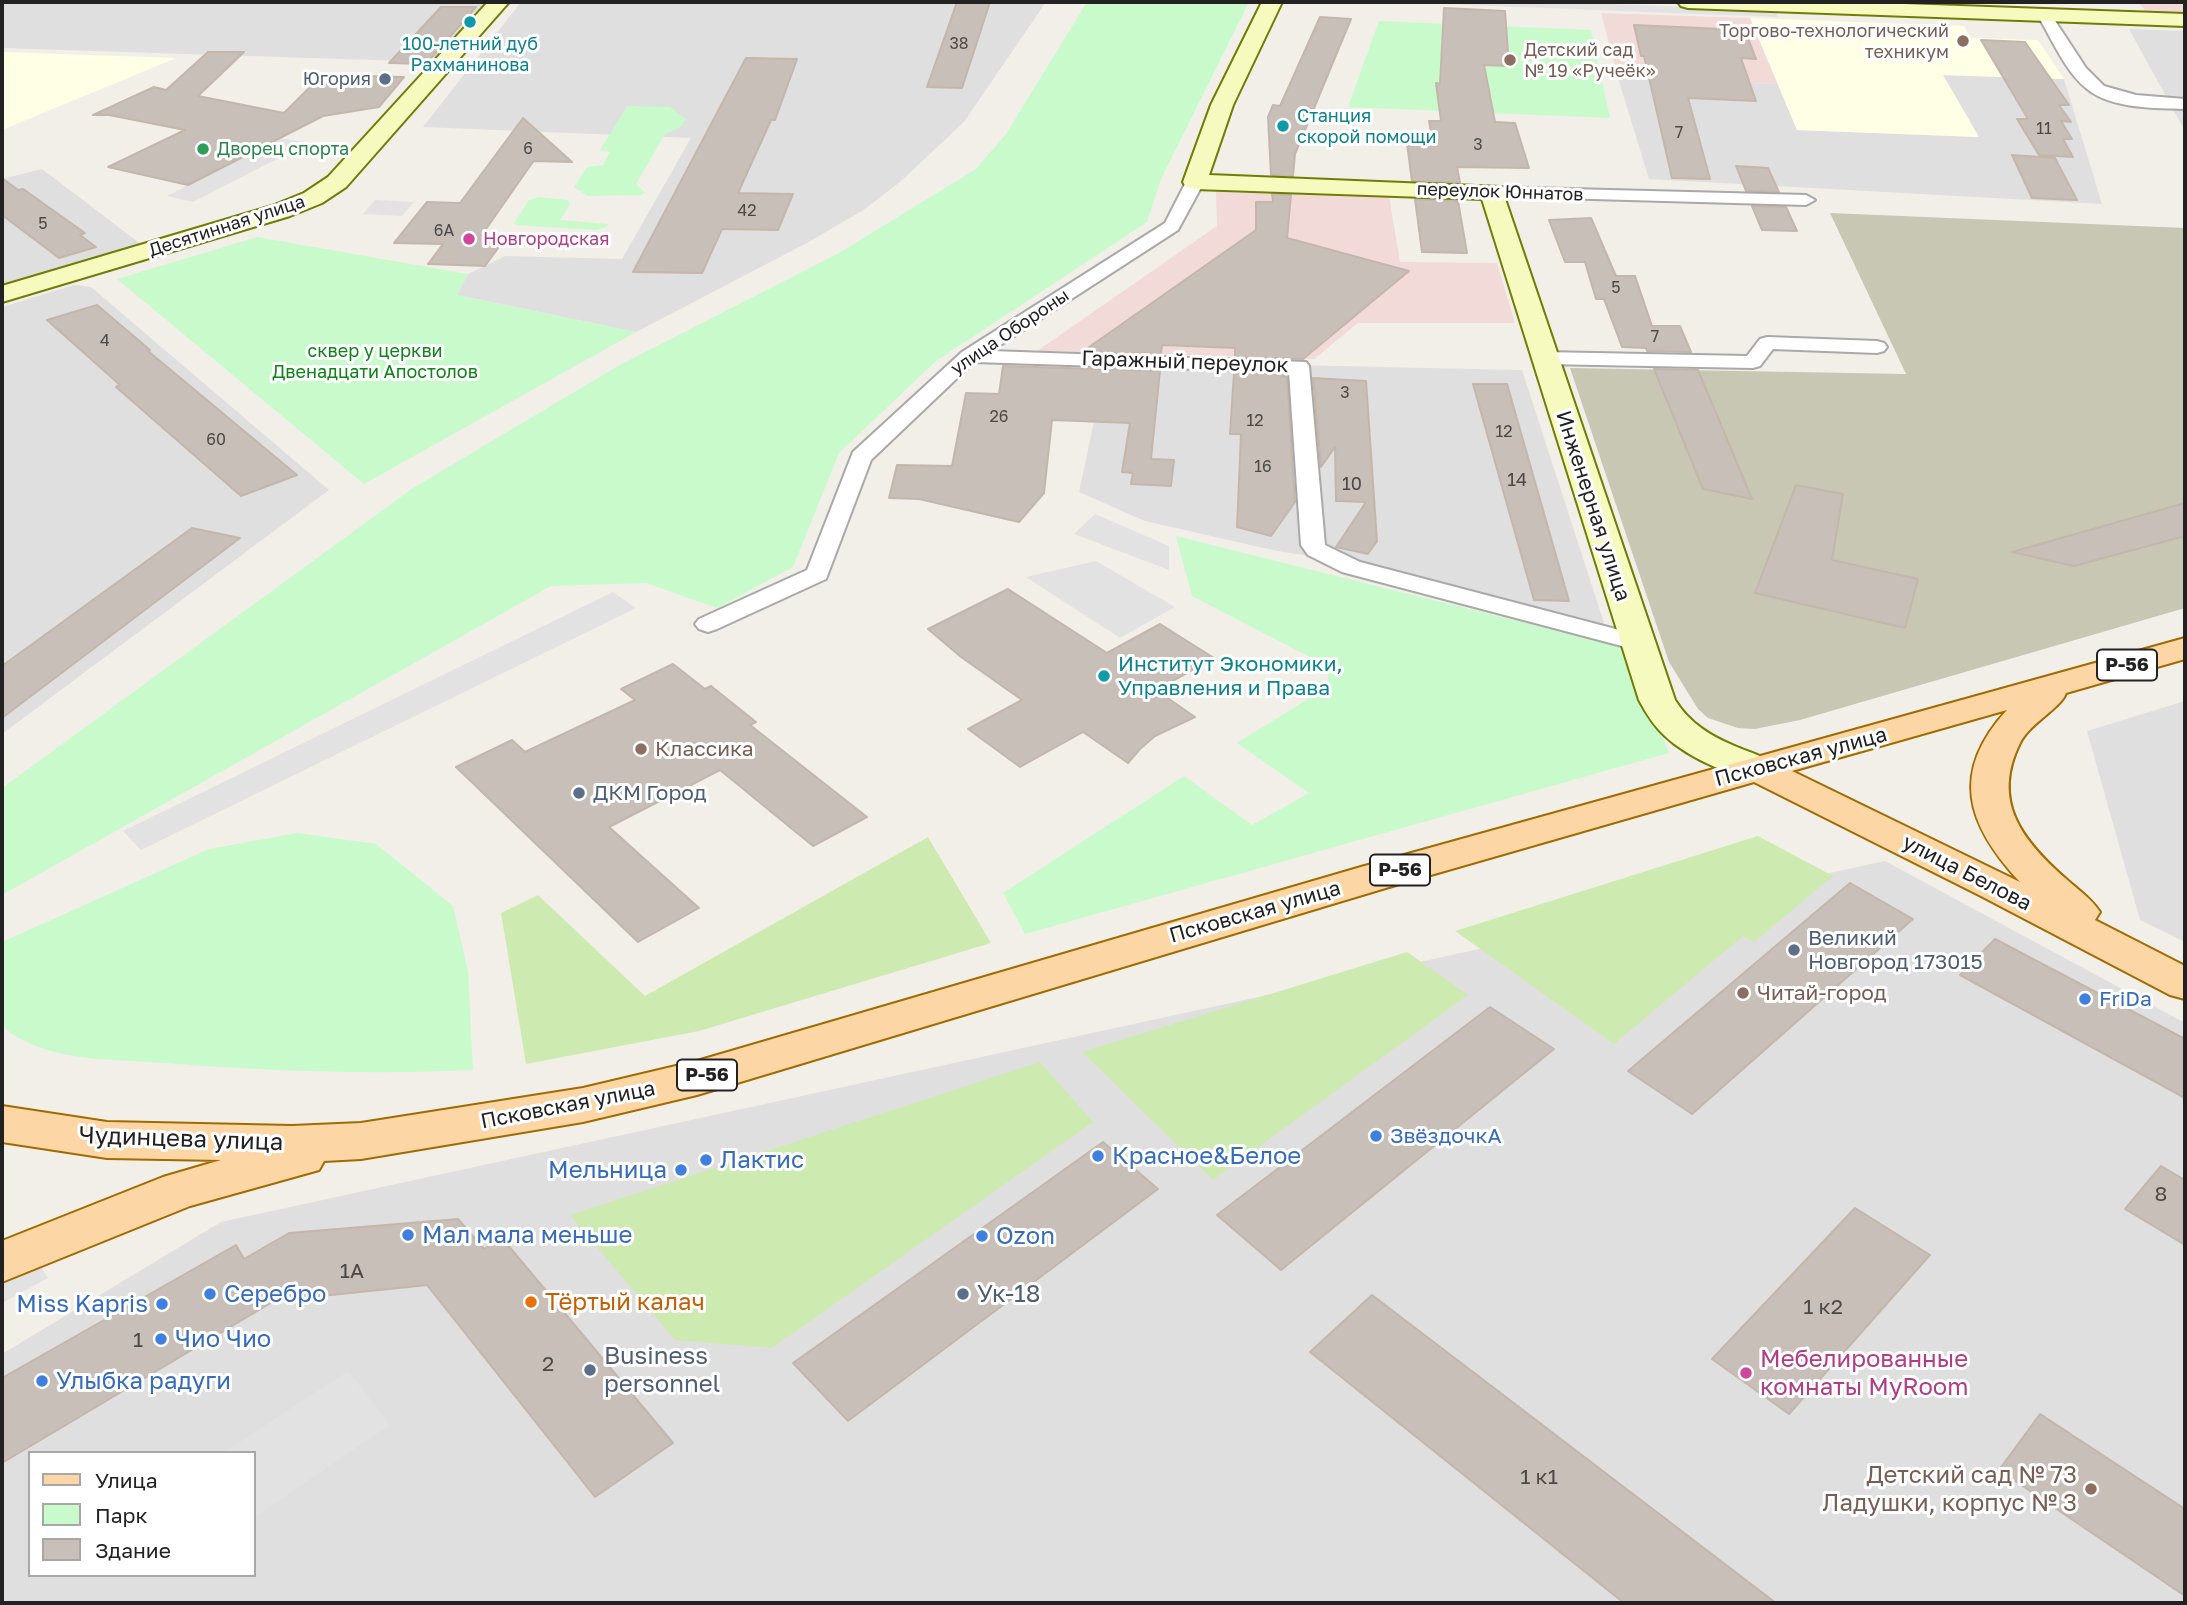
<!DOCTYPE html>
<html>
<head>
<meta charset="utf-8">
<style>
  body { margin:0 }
  #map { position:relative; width:2187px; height:1605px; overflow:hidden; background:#f2efe9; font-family:"Golos Text",sans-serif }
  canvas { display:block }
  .frame { position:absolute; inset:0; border:4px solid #222; pointer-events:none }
  .legend { position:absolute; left:28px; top:1451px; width:228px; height:126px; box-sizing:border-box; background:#fff; border:2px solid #a7a7a7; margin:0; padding:9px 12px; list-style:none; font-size:21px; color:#222 }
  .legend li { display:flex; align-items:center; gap:14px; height:35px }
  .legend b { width:35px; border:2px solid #a7a7a7 }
</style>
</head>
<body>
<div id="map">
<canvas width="2187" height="1605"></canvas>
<div class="frame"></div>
<ul class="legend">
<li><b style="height:9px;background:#fcd6a4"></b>Улица</li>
<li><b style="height:19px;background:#c8facc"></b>Парк</li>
<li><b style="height:19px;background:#c7bfb8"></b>Здание</li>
</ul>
</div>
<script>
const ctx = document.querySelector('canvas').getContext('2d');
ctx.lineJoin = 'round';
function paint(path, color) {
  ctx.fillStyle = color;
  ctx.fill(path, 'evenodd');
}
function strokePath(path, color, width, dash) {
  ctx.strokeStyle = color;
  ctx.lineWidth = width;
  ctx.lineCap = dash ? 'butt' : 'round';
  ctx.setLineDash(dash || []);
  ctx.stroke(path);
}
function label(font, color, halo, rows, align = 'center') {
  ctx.font = font + ' "Golos Text",sans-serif';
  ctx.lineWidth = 6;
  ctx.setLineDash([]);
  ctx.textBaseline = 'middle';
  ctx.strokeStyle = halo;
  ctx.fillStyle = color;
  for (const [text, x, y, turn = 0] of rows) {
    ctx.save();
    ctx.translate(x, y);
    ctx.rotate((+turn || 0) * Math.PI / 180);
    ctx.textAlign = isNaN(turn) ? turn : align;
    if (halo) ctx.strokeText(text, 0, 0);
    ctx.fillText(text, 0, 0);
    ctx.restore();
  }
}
paint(new Path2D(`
  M2,2H486L433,62L2,48Z
  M521,2H1046L964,122L900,182L862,211L805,244L636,332L457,295L468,274L505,256L622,259L691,138L423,127Z
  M2129,29L2185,31V131Z
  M1942,75L2064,79L2102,204L1649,179L1618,78L1778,84L1797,130L1978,137Z
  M42,169L142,245L2,286V179Z
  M74,285L91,287L329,490L2,734V307Z
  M1107,361L1522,370L1605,626L1374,566L1277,551L1145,521L1079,492Z
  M2185,701V942L2140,920L2087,731Z
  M1885,861L2185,1023V1603H2V1354L221,1222ZM30,1453H254V1575H30Z`), '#e0dfdf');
paint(new Path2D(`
  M2139,2H2185V15L2147,14Z
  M1601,13L1750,18L1778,84L1618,78Z
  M1216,192L1389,196L1400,262L1497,263L1515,323H1358L1314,359L1037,351L1217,226Z`), '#f2dad9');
paint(new Path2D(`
  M1750,18L1964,26L1971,38L2038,40L2064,79L1943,75L1979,137L1797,130Z
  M2,52L176,58L2,130Z`), '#ffffe5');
paint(new Path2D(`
  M1830,213L2185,228V608L1800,720L1755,729L1738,728L1708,718L1698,709L1669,662L1570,368L1906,374Z`), '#c7c7b4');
paint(new Path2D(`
  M1758,836L1833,876L1754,942L1743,936L1614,1044L1455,931Z
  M928,837L991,943L699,1031L526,1064L501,913L538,895L645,996Z
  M1407,952L1468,995L1213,1180L1082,1052Z
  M1040,1062L1093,1122L772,1348L675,1340L570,1215Z`), '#cdebb0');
paint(new Path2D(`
  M1087,2H1249L1161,179L1147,222L936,361L839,453L793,567L717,608L646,583L551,586L2,895V788L413,488L618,366L839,253L976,169L1006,134Z
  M1379,21L1591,30L1610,118L1348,107Z
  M627,106L670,107L686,119L682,126L665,134L636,184L645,192L642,195L588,196L574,187L587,167L603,165L610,152L600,150Z
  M539,197L568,200L570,204L560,220L608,224L606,227L596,230L516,225L514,223L529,200Z
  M257,237L468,274L457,295L636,332L364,484L117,279Z
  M1176,536L1626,648L1669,753L1025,934L1003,893L1184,776L1252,825L1309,793L1237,743L1329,686L1327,666L1192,596Z
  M298,833L376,844L453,906L468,971L473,1070C370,1075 267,1071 164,1063C126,1060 83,1061 47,1050C31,1044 12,1038 2,1024V942L209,849Z`), '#c8facc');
paint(new Path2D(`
  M1389,2H1559L1775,10L1778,17Z
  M281,138L308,143L193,202L167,196Z
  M375,200L414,202L402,216L363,214Z
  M1095,514L1169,546V570L1074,534Z
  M1096,561L1175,607L1120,638L1026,577Z
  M613,592L636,608L141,850L123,831Z
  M35,1257L48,1278L2,1303V1275Z
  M348,1371L390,1425L254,1517V1453H223Z`), '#e2e2e2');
const building = new Path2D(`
  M957,2H990L962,88L927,87Z
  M441,7H476L426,64L389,63Z
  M1444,8L1505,11L1509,66L1484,65L1495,122L1515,123L1529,168L1457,167L1460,183L1412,181L1406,136L1432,137L1429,121H1441L1436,83L1440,84Z
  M1320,17L1351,19L1295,154L1293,176L1271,175L1268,117L1273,105L1280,106Z
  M1634,25L1745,30L1756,59L1741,58L1756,101L1688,98L1710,179L1672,178L1644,56H1641Z
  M1981,40L2025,42L2069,105H2059L2071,122L2061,121L2072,139H2063L2073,157L2039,155L2017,119H2028Z
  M208,52H244L198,96L284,113L322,75L404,77L379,107L323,116L188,185L108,167L185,130L109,115H93L154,87L166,90Z
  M746,58L797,59L775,120H771L738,193L793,194L778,230L722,229L702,273L633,272Z
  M523,118L572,162L534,161L530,166L479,239L504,240L485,266L428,264L443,244L394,243L427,202L460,203Z
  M2012,155L2055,158L2077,200L2032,198Z
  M1736,166L1768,168L1779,192L1746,191Z
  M2,178L18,190L23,189L85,233L80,235L96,247L59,258L2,215Z
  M1272,194L1291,195L1287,238L1409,271L1303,359L1235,357V348L1162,345L1161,354L1082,352L1256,230V202H1273Z
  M1415,199L1458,201L1467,253L1422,252Z
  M1752,206L1786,207L1797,231L1762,230Z
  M1591,218L1616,276H1635L1652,326H1680L1691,352L1647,351L1646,348L1622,347L1604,299H1596L1585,262H1565L1549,220Z
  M97,305L150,350L148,351L297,475L241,496L116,387L120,385L47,320Z
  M1003,366L1160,371L1151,459L1174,460L1171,486L1131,484L1133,473L1122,472L1130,423L1052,420L1044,493L1019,522L919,499L889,498L897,465L952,466L966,393L999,394Z
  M1654,369L1698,370L1752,499L1703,489Z
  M1234,373L1285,374L1282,377H1287L1295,502L1271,536L1237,527L1241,434H1230Z
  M1313,378L1366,381L1377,541L1368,554L1336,547L1366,502L1336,501L1335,447L1321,467Z
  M1473,384H1507L1569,601L1534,600Z
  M1796,485L1843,494L1832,560L1918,579L1905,628L1755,593Z
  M2185,503V536L2074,566L2012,552Z
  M192,528L240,538L2,718V666Z
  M1008,589L1107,653L1160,624L1214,658L1156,690L1195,717L1155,736L1140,749L1128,763L1083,732L1020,767L968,729L1022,700L961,657L928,629Z
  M673,664L705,689L711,686L756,722L750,725L867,817L813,846L720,770L609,827L699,908L638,942L456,767L512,740L525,752L635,700L621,689Z
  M1850,883L1913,919L1692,1114L1628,1071Z
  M1995,939L2185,1039V1098L1960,975Z
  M1490,1007L1554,1049L1281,1270L1217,1215Z
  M1103,1142L1158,1189L848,1421L793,1363Z
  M2161,1166L2185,1180V1245L2125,1209Z
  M1855,1208L1930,1255L1789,1414L1712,1359Z
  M458,1219L484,1249L502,1238L673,1443L595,1497L427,1285L274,1301L2,1463V1378L236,1245L244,1259L289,1233Z
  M1372,1295L1776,1603H1624L1310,1352Z
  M2040,1414L2185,1509V1596L1999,1470Z`);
paint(building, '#c7bfb8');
strokePath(building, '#c4b6ab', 2);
const street = new Path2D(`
  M2045,12L2050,13L2086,68L2104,86L2136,95L2185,99V109C2155,108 2110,109 2086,88C2065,71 2052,39 2038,16Z
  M1195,177L1204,182L1178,230L991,351L1306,362L1309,366L1325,545L1360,562L1646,637L1650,642L1646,647L1637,650L1342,572L1308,555L1301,545L1289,372L974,362L871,460L826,579L717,629L708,632L699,629L695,624L699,619L807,570L853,452L962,352L1165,223L1186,182Z
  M1492,187L1806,195L1815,200L1806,205L1486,196L1483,192Z
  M1767,337L1877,341L1884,343L1887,347L1884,351L1877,353L1773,349L1760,366L1753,368L1544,364L1537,362L1534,358L1537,354L1544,352L1747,356L1760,339Z`);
const secondary = new Path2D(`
  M488,2H509L346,187L322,203L290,216L2,302V286L272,206L304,193L328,177Z
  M1262,2H1282L1233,105L1209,175L1501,187L1675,700C1690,724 1712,737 1737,747C1751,753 1767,756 1776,769L1770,777C1742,785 1686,756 1665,736C1654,726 1646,713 1639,700L1482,199L1195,189L1186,187L1183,182L1211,105Z
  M1678,2H1848L2185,14V26L1688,8L1681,6Z`);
const primary = new Path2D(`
  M2185,638V659L2066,693C2061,708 2030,723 2020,743C1991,801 2022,840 2065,878C2077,889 2091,898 2100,912L2095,920L2185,966V999L2170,995L1981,896L1754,782L1389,887L697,1095L583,1122L361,1159L324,1161L319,1170L190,1206L2,1282V1241L163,1177L221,1160L107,1158L2,1142V1106L107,1122L292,1126L361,1123L583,1088L697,1061L1361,867ZM2007,710C1950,772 1966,824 2020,882L1792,771Z`);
strokePath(street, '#a9a9a9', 4);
strokePath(secondary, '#707d05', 4);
strokePath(primary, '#a06b00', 4);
paint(street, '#fff');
paint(secondary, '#f7fabf');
paint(primary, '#fcd6a4');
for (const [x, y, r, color] of [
  [470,22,7,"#0f9aa8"],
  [1963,41,7,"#8d6e63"],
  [1510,60,7,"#8d6e63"],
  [385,79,7,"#5c6f8a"],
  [1283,126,7,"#0f9aa8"],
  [203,149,7,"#2e9e5b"],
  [469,239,7,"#d1479c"],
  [1104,676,7,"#0f9aa8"],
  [641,749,7,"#8d6e63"],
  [579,793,7,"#5c6f8a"],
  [1794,950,7,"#5c6f8a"],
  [1743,993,7,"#8d6e63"],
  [2085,999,7,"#3f7fe0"],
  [1376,1136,7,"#3f7fe0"],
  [1098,1156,7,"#3f7fe0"],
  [706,1160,7,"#3f7fe0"],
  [681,1170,7,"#3f7fe0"],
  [408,1235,7,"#3f7fe0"],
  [982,1236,7,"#3f7fe0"],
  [210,1294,7,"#3f7fe0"],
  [963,1294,7,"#5c6f8a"],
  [531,1302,7,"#e8710a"],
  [162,1304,7,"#3f7fe0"],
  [161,1339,7,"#3f7fe0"],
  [590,1370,7,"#5c6f8a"],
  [1746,1373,7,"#d1479c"],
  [42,1381,7,"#3f7fe0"],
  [2091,1489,7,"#8d6e63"]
]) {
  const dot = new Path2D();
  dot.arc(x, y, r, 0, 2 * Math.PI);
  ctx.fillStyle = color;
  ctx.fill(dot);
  strokePath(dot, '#fff', 2.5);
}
label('16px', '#4b4948', null, [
  ["38",959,44],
  ["11",2044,129],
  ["7",1679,133],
  ["3",1478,145],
  ["6",528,149],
  ["42",747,211],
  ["5",43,224],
  ["6А",444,231],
  ["5",1616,288],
  ["7",1655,337],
  ["4",105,341],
  ["3",1345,393],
  ["26",999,417],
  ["12",1255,421],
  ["12",1504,432],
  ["60",216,440],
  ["16",1263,467]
]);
label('18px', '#785e54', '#fff', [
  ["Торгово-технологический",1949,31],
  ["техникум",1949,52],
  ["Детский сад",1524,50,"left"],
  ["№ 19 «Ручеёк»",1524,71,"left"]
], 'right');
label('18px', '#0d838f', '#fff', [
  ["100-летний дуб",470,44],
  ["Рахманинова",470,65],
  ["Станция",1297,116,"left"],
  ["скорой помощи",1297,137,"left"]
]);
label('18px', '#4e5e75', '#fff', [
  ["Югория",371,79]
], 'right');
label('18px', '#27864d', '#fff', [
  ["Дворец спорта",217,149]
], 'left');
label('18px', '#222', '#fff', [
  ["переулок Юннатов",1500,192,2],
  ["Десятинная улица",227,226,-18],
  ["улица Обороны",1010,332,-34]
]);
label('18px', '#b23c85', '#fff', [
  ["Новгородская",483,239]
], 'left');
label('18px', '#0c8416', '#fff', [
  ["сквер у церкви",375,351],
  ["Двенадцати Апостолов",375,372]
]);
label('18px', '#4b4948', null, [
  ["14",1517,480],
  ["10",1352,484]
]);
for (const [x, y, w] of [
  [2127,665,60],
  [1400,870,60],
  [707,1075,60]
]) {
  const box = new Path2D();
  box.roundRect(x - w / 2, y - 15.5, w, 31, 5);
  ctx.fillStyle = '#fff';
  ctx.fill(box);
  strokePath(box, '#222', 2);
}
label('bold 19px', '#222', null, [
  ["Р-56",2127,665],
  ["Р-56",1400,870],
  ["Р-56",707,1075]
]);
label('21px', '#222', '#fff', [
  ["Гаражный переулок",1185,362,2],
  ["Инженерная улица",1593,506,72],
  ["Псковская улица",1801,757,-15],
  ["улица Белова",1967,873,27],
  ["Псковская улица",1255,912,-16],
  ["Псковская улица",568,1105,-11]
]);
label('21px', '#0d838f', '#fff', [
  ["Институт Экономики,",1118,664],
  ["Управления и Права",1118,688]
], 'left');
label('21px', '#785e54', '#fff', [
  ["Классика",655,749],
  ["Читай-город",1757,993]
], 'left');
label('21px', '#4e5e75', '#fff', [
  ["ДКМ Город",593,793],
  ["Великий",1808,938],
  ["Новгород 173015",1808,962]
], 'left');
label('21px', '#366cbe', '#fff', [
  ["FriDa",2099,999],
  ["ЗвёздочкА",1390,1136]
], 'left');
label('21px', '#4b4948', null, [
  ["8",2161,1194],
  ["1А",352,1271],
  ["1 к2",1823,1307],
  ["1",138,1340],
  ["2",548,1364],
  ["1 к1",1539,1477]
]);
label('24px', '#222', '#fff', [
  ["Чудинцева улица",181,1139,2]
]);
label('24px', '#366cbe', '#fff', [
  ["Красное&Белое",1112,1156],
  ["Лактис",720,1160],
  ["Мельница",667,1170,"right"],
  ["Мал мала меньше",422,1235],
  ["Ozon",996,1236],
  ["Серебро",224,1294],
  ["Miss Kapris",148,1304,"right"],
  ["Чио Чио",175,1339],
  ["Улыбка радуги",56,1381]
], 'left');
label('24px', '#4e5e75', '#fff', [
  ["Ук-18",977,1294],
  ["Business",604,1356],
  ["personnel",604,1384]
], 'left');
label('24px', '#c56008', '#fff', [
  ["Тёртый калач",545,1302]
], 'left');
label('24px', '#b23c85', '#fff', [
  ["Мебелированные",1760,1359],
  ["комнаты MyRoom",1760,1387]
], 'left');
label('24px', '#785e54', '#fff', [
  ["Детский сад № 73",2077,1475],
  ["Ладушки, корпус № 3",2077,1503]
], 'right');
</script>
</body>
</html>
